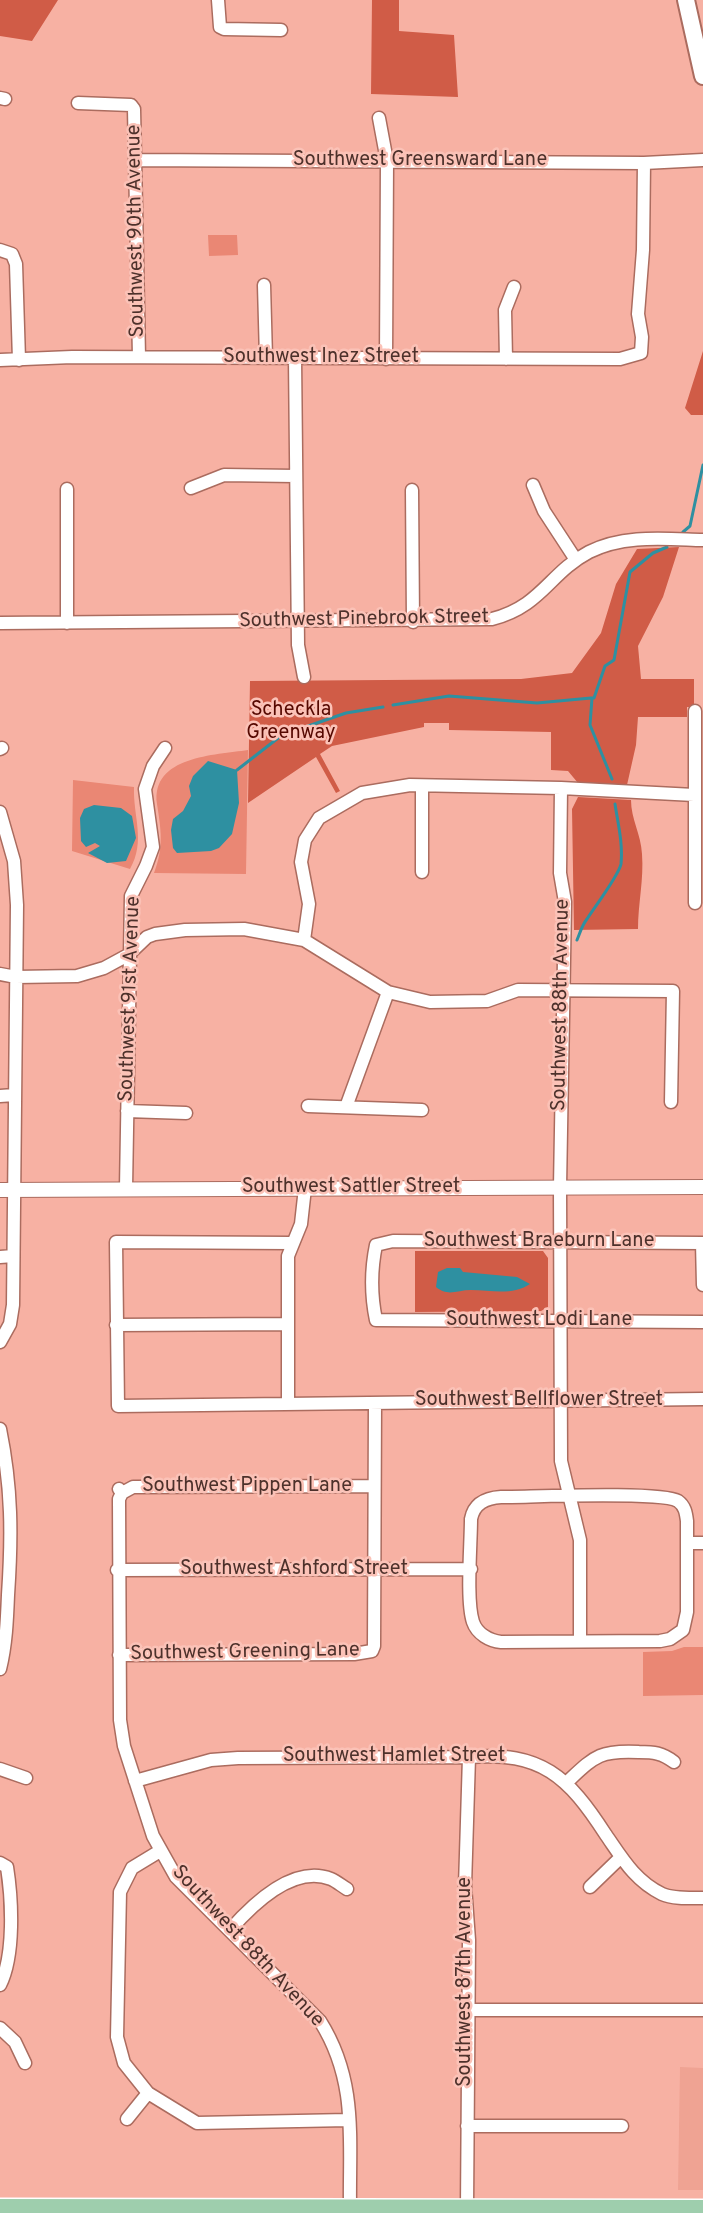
<!DOCTYPE html>
<html>
<head>
<meta charset="utf-8">
<style>
  body { margin:0 }
  canvas { display:block; background:#f7b1a3 }
</style>
</head>
<body>
<canvas width="703" height="2213"></canvas>
<script>
const ctx = document.querySelector('canvas').getContext('2d');
ctx.lineJoin = 'round';
function paint(path, color) {
  ctx.fillStyle = color;
  ctx.fill(path, 'evenodd');
}
function strokePath(path, color, width, dash) {
  ctx.strokeStyle = color;
  ctx.lineWidth = width;
  ctx.lineCap = dash ? 'butt' : 'round';
  ctx.setLineDash(dash || []);
  ctx.stroke(path);
}
function label(font, color, halo, rows, align = 'center') {
  ctx.font = font + ' Overpass,sans-serif';
  ctx.lineWidth = 5;
  ctx.setLineDash([]);
  ctx.textBaseline = 'middle';
  ctx.strokeStyle = halo;
  ctx.fillStyle = color;
  for (const [text, x, y, turn = 0] of rows) {
    ctx.save();
    ctx.translate(x, y);
    ctx.rotate((+turn || 0) * Math.PI / 180);
    ctx.textAlign = isNaN(turn) ? turn : align;
    if (halo) ctx.strokeText(text, 0, 0);
    ctx.fillText(text, 0, 0);
    ctx.restore();
  }
}
paint(new Path2D(`
  M680,2067L703,2068V2190H678Z`), '#efa393');
paint(new Path2D(`
  M208,235H237L238,255L209,256Z
  M248,750L246,874L154,873C164,847 161,830 157,804C151,756 215,755 248,750Z
  M73,780L134,787C133,817 146,841 130,869L72,851Z
  M684,1647H703V1695L643,1696V1652L672,1651Z`), '#ea8774');
paint(new Path2D(`
  M0,0H58L32,41L0,36Z
  M372,0H399V31L454,35L458,97L371,94Z
  M703,351V415H691L685,408Z
  M679,547L663,597L638,646L641,679H694V707H687V717H638L636,745L627,785L578,783L568,771L551,770V732L449,730V723H424V727L332,746L320,754L340,791L336,793L316,757L248,803L250,681L521,679L572,673L601,633L616,584L637,549Z
  M578,797L631,800C631,819 641,834 642,854C644,879 638,904 638,929L574,930L572,809Z
  M415,1251H543L548,1258V1307L541,1311L415,1312Z`), '#d05c47');
paint(new Path2D(`
  M208,761L237,770L239,803L232,834L219,848L211,851L177,853L173,848L171,830L173,819L183,811L191,796L189,786L193,776Z
  M94,805L121,808L132,816L136,838L126,861L107,863L88,853L100,846L95,843L86,847L81,841L80,818L84,809Z
  M447,1268H460L463,1272L517,1277L530,1284C512,1296 491,1290 471,1290C457,1290 448,1297 436,1287L438,1272Z`), '#2e90a1');
strokePath(new Path2D(`
  M683,532L690,526L703,465
  M393,705L449,696L537,703L591,698
  M237,770L282,735L346,713L383,707
  M612,779L590,725L592,698H594L605,666L614,660L630,572L653,553L667,547
  M577,940C580,933 582,925 587,919C594,908 619,875 621,864C623,843 618,824 615,804`), '#2e90a1', 3);
const minor = new Path2D(`
  M218,0L220,27L224,29L281,30
  M0,98L5,99
  M78,103L131,105L134,109L139,357
  M379,118L387,161L386,359
  M137,160L644,163L703,160
  M0,250L12,254L16,264L19,360
  M264,285L266,358
  M295,358L298,645L304,677
  M506,359L505,310L514,287
  M0,360L72,357L620,359L641,353L642,337L638,314L643,250L644,163
  M533,485L544,511L576,560
  M191,488L224,475L295,476
  M412,490L413,622
  M0,623L492,619C542,606 549,573 589,552C624,534 666,539 703,540
  M67,623V489
  M0,749L2,748
  M561,788L560,873L565,902L560,1187L561,1461L580,1540V1641
  M0,812L14,861L17,905L13,1305L10,1324L0,1342
  M422,872V786
  M695,903V711
  M304,940L309,904L301,862L305,840L319,818L362,793L410,785L561,788L694,795
  M0,974L16,977L77,976L104,968L128,955L147,937L155,934L185,930L244,929L304,940L388,992L430,1002L487,1001L518,990L673,991L671,1102
  M0,1096L14,1095
  M308,1106L422,1110
  M346,1107L388,992
  M127,1111L186,1113
  M126,1188L131,896L146,866L153,847L145,789L153,766L165,748
  M291,1243L116,1242L118,1406L703,1399
  M0,1257L13,1256
  M703,1285L702,1243L393,1241L376,1245C371,1269 371,1296 376,1320L703,1322
  M116,1325L288,1324
  M288,1403V1256L301,1224L305,1188
  M0,1429C12,1488 12,1536 8,1595C7,1620 6,1645 0,1669
  M119,1489L122,1493L119,1499L120,1720L124,1746L153,1836L176,1877L320,2021C358,2081 349,2140 350,2207
  M122,1493L133,1487L374,1486
  M501,1497C530,1497 661,1491 678,1501C685,1506 686,1513 687,1521V1612L683,1630L670,1639L660,1641L501,1642C490,1641 477,1634 473,1622C466,1601 471,1544 471,1519C474,1503 486,1498 501,1497Z
  M687,1543H703
  M117,1570L471,1569
  M119,1655L354,1654L372,1651L374,1646L375,1403
  M0,1769L26,1778
  M135,1781L211,1760L238,1758L469,1757C541,1751 568,1776 606,1835C622,1858 635,1881 662,1894C673,1899 691,1898 703,1898
  M566,1783C595,1756 599,1750 639,1752C654,1752 662,1753 674,1762
  M160,1851L132,1868L120,1892L117,2037L124,2063L148,2093L197,2123L348,2120
  M0,1863L7,1867C12,1899 15,1955 0,1985
  M590,1887L620,1858
  M230,1930C252,1905 293,1864 331,1879C336,1881 342,1886 347,1889
  M468,2010H703
  M0,2028L15,2042L25,2063
  M127,2119L148,2093
  M467,2126H622
  M467,2207L469,1940L465,1886L469,1757`);
const tertiary = new Path2D(`
  M0,1190L703,1187`);
const secondary = new Path2D(`
  M686,0L703,76`);
const primary = new Path2D(`
  M0,2208L703,2209`);
strokePath(minor, '#ab6c5f', 15);
strokePath(tertiary, '#ab6c5f', 16);
strokePath(secondary, '#ab6c5f', 20);
strokePath(primary, '#fff', 21);
strokePath(minor, '#fff', 12);
strokePath(tertiary, '#fff', 14);
strokePath(secondary, '#fff', 16);
strokePath(primary, '#9ecead', 18);
label('20px', '#4d312b', '#fbc2b7', [
  ["Southwest Greensward Lane",420,161],
  ["Southwest 90th Avenue",137,231,-91],
  ["Southwest Inez Street",321,358],
  ["Southwest Pinebrook Street",364,620,-1],
  ["Southwest 91st Avenue",131,999,-88],
  ["Southwest 88th Avenue",562,1005,-89],
  ["Southwest Sattler Street",351,1188],
  ["Southwest Braeburn Lane",539,1242],
  ["Southwest Lodi Lane",539,1321],
  ["Southwest Bellflower Street",539,1401],
  ["Southwest Pippen Lane",247,1487],
  ["Southwest Ashford Street",294,1570],
  ["Southwest Greening Lane",245,1653,-1],
  ["Southwest Hamlet Street",394,1757],
  ["Southwest 88th Avenue",247,1947,47],
  ["Southwest 87th Avenue",466,1982,-90]
]);
label('20px', '#550800', '#fbc2b7', [
  ["Scheckla",291,711],
  ["Greenway",291,734]
]);
</script>
</body>
</html>
